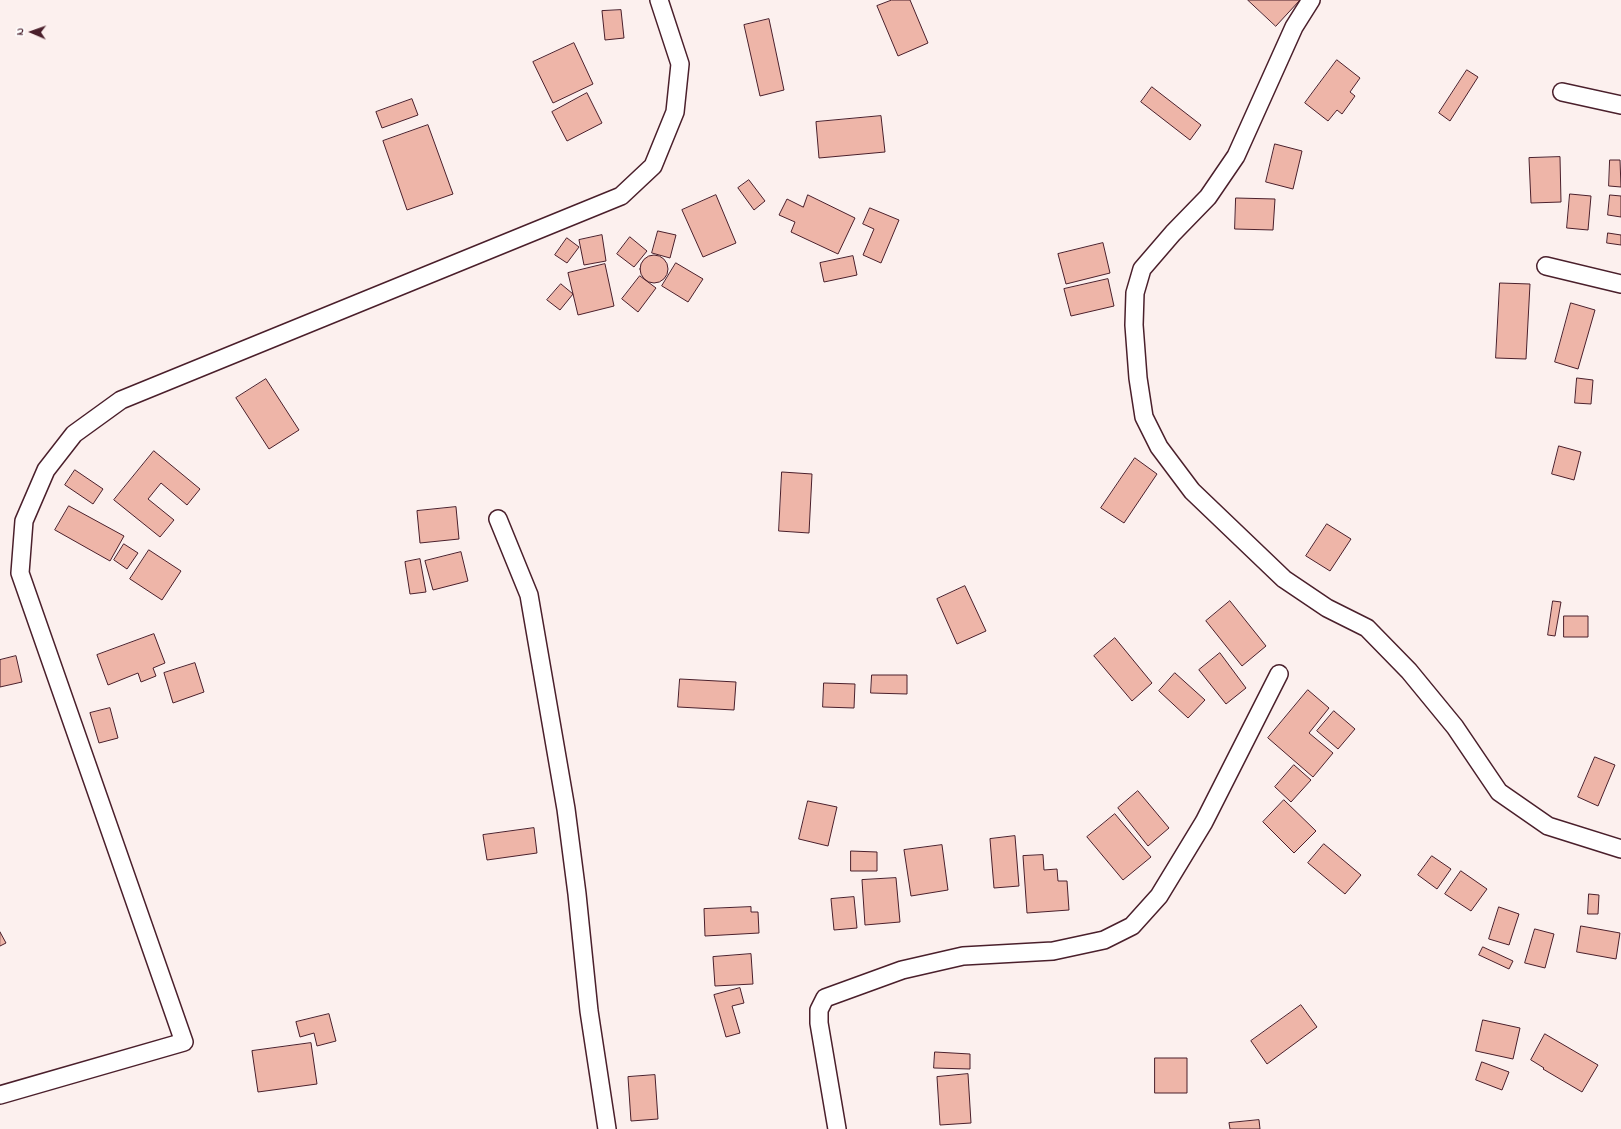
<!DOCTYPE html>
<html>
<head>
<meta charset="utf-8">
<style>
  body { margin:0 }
  #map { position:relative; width:1621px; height:1129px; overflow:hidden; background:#fcf0ee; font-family:"Indie Flower",sans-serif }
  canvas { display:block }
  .north { position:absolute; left:12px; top:12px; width:40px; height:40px; -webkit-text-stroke:3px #fff; paint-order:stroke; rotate:272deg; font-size:11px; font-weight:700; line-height:16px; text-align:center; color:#4a1f2b }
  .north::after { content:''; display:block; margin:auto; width:14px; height:18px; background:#4a1f2b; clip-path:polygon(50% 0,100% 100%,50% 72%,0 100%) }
</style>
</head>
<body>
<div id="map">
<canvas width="1621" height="1129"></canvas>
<div class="north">N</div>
</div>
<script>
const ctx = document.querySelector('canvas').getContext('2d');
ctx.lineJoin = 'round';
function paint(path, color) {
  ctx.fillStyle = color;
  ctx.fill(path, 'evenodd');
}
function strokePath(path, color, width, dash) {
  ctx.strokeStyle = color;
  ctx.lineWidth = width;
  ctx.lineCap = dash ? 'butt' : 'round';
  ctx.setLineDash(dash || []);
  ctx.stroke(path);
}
const building = new Path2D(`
  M892,0H910L928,43L898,56L877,6Z
  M1248,0H1300L1276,26Z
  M621,10L624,38L605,40L602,11Z
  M769,19L784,90L760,96L744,25Z
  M574,43L593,84L553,103L533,62Z
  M1337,60L1360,78L1350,92L1355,96L1342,114L1337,110L1328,121L1305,103Z
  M1467,70L1478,77L1450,121L1439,113Z
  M1152,87L1201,125L1190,140L1141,102Z
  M587,93L602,123L567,141L552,112Z
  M412,99L418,115L382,128L376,112Z
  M881,116L885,152L819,158L816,122Z
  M428,125L453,194L407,210L383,141Z
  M1275,144L1302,151L1293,189L1266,182Z
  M1560,157L1561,202L1531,203L1529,158Z
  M1610,160H1620L1621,187L1609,186Z
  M749,180L765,201L754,210L738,188Z
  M1570,194L1591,196L1588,230L1567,228Z
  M716,195L736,243L703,257L682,210Z
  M808,195L855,218L838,254L791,232L795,222L779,215L787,199L803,207Z
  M1610,195L1621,196V217L1608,215Z
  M1236,198L1275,199L1273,230L1235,229Z
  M870,208L899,220L881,263L863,255L874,229L863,224Z
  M658,231L676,235L670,258L652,253Z
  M1608,233L1621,235V245L1607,243Z
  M602,235L606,261L584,265L579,240Z
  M630,237L647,251L634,267L617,254Z
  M567,238L579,247L567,263L555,255Z
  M1103,243L1110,273L1066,284L1058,254Z
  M640 269a14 14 0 1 1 28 0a14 14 0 1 1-28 0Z
  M853,256L857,275L824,282L820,263Z
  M676,263L703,279L688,302L662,286Z
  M605,264L614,306L578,315L568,273Z
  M640,276L656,288L638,312L622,299Z
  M1108,279L1114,306L1071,316L1064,289Z
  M1500,283L1530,284L1526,359L1496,358Z
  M561,284L573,294L560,310L547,300Z
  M1571,303L1595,310L1578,369L1555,362Z
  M1577,378L1593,380L1591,404L1575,403Z
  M266,379L299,430L269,449L236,398Z
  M1559,446L1581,452L1574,480L1552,474Z
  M154,451L200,489L187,505L161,483L148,499L174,520L160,537L114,500Z
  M1135,458L1157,474L1124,523L1101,508Z
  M75,470L103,489L93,504L65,485Z
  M782,472L812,474L809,533L779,531Z
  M69,506L124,536L110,561L55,530Z
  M456,507L459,539L420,543L417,511Z
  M1327,524L1351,539L1330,571L1306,556Z
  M124,544L138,553L127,569L114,560Z
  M149,550L181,571L162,600L130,579Z
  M461,552L468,581L433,590L425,561Z
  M420,559L426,592L410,594L405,562Z
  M965,586L986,631L957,644L937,599Z
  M1230,601L1266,646L1242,666L1206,621Z
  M1553,601L1561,602L1555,636L1548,635Z
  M1564,616H1588V637H1564Z
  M154,634L165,663L153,668L156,676L141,682L138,673L108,685L97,655Z
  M1115,638L1152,683L1132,701L1094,656Z
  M1220,653L1246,688L1226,704L1199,670Z
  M16,656L22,682L0,687V660Z
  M195,663L204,692L173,703L164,673Z
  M1175,673L1205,700L1188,718L1159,691Z
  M872,675H907V694L871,693Z
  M680,679L736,682L734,710L678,707Z
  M824,683L855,684L854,708L823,707Z
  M1308,690L1329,708L1309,733L1333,753L1313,777L1268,738Z
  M110,708L118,738L99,743L90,713Z
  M1334,711L1355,729L1338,749L1317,731Z
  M1595,757L1615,765L1598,806L1578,797Z
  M1294,765L1311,780L1291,802L1275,787Z
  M1138,791L1169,828L1148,846L1118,808Z
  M1284,800L1316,831L1294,853L1263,822Z
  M808,801L837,807L828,846L799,839Z
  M1115,814L1151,857L1123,880L1087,837Z
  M534,828L537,853L487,860L483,835Z
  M1015,836L1019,886L994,888L990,839Z
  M1324,844L1361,875L1345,894L1308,863Z
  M942,845L948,890L911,896L904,850Z
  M851,851L877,852V871H851Z
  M1043,855L1044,870L1057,869L1058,881H1067L1069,910L1027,913L1023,856Z
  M1432,856L1451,869L1437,889L1418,875Z
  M1461,871L1487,889L1471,911L1445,894Z
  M896,878L900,922L865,925L862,880Z
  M1589,894L1599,895L1598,914H1588Z
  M854,897L857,928L834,930L831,899Z
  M751,907V912H758L759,933L705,936L704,909Z
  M1499,907L1519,914L1509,945L1489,939Z
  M1581,926L1620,933L1616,959L1577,952Z
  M1535,929L1554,934L1545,968L1525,963Z
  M0,932L6,943L0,946Z
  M1483,947L1513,961L1509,969L1479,955Z
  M751,954L753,984L715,986L713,957Z
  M740,988L744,1003L732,1006L740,1033L726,1037L714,995Z
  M1301,1005L1317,1027L1267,1064L1251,1041Z
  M329,1014L336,1041L317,1046L314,1033L300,1037L296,1022Z
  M1483,1020L1520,1028L1513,1059L1476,1051Z
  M1545,1034L1598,1065L1582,1092L1543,1069L1544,1068L1531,1060Z
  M311,1043L317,1084L258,1092L252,1051Z
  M935,1052L970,1054V1069L934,1068Z
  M1155,1058H1187V1093H1155Z
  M1482,1062L1509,1072L1502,1090L1476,1080Z
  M968,1074L971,1123L940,1125L937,1077Z
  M655,1075L658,1119L631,1121L628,1077Z
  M1259,1120L1260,1129H1230L1229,1123Z`);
paint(building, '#eeb5a8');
strokePath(building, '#4a1f2b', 1);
const minor = new Path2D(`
  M1311,0L1294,27L1236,156L1208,197L1173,233L1142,269L1135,293L1134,325L1138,378L1144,417L1159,447L1192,491L1284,579L1327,608L1367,628L1409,671L1455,727L1499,792L1548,826L1621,849
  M1562,92L1621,105
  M1546,266L1621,284
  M498,519L529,595L566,809L577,894L589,1011L607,1129
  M0,1095L184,1042L20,573L24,521L46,470L74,434L121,400L621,196L653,166L675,112L680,64L659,0
  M837,1129L819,1023V1010L825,998L902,970L963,956L1053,951L1104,940L1132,926L1159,896L1204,822L1279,674`);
strokePath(minor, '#4a1f2b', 20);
strokePath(minor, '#fff', 17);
</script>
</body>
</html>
